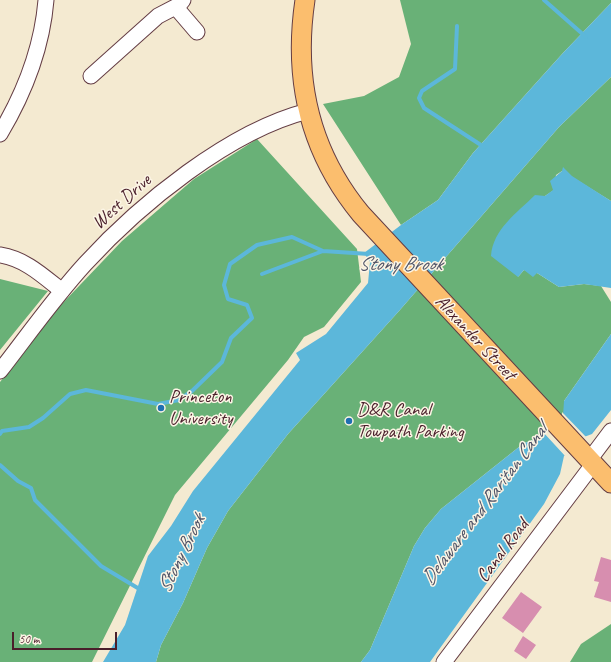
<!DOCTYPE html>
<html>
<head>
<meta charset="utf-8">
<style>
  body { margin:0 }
  #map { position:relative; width:611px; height:662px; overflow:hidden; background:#f4ead1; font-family:Caveat,sans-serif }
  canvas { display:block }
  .scale { position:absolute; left:12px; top:632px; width:105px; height:18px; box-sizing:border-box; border:2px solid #4a1f2b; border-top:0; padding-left:5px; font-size:12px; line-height:14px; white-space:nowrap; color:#4a1f2b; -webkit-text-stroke:3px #fcf5e5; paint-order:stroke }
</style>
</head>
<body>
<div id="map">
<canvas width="611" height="662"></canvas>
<div class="scale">50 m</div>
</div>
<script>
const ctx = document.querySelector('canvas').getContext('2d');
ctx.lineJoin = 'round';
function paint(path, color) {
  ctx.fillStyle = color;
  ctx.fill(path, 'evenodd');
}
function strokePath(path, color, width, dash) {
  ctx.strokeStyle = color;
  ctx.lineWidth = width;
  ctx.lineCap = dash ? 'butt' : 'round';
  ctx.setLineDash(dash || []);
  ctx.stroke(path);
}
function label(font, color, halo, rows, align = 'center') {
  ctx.font = font + ' Caveat,sans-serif';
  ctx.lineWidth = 3;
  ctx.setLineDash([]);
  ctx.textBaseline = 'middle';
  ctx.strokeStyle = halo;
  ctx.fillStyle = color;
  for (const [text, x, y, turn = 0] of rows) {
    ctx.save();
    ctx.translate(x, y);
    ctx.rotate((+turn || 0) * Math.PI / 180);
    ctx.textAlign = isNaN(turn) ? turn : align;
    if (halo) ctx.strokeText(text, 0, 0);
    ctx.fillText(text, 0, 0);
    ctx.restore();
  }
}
paint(new Path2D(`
  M400,0H611V3L563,53L473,153L438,200L401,225L323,104L364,96L399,77L411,44Z
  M611,77V201L562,171L556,175L554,190L545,196L518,277L524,270L537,273L559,287L584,284L601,286L611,302V334L564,401V416L540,438L524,443L441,509L425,528L414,546L370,650L361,662H156L161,645L183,603L207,548L228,511L288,434L399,311L559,127Z
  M257,139L357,249L361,282L324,327L304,337L288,360L175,495L92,662H0V382L58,308L122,241L194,179Z
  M0,279L48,291L0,350Z
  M611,624V662H570L581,644Z`), '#69b177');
paint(new Path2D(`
  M611,3V77L559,127L399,311L288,434L228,511L207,548L183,603L161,645L156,662H103L125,625L148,556L171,526L193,491L300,360L296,353L326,334L368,283L370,262L364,253L401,225L438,200L473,153L563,53Z
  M563,167L572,176L611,201V288L584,284L559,287L537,273L533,277L524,270L518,277L491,256C493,229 517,213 535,195L545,196L553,190L550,181L562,171Z
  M611,334V410L592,434L584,437L564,456L560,474L544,504L430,662H361L370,650L414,546L425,528L441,509L524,443L540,438L563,416L564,401Z`), '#5cb7da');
paint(new Path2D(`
  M562,412L587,438L566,457L543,432L562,415Z`), '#f4ead1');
strokePath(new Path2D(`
  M544,0L586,37
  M457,26L455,69L422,91L419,98L424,108L484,147
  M262,274L323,251
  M0,434L2,431L29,427L43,418L70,394L86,390L158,404L179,400L192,391L222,362L231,338L252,318L247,305L228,299L224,285L230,264L257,245L292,237L323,251L369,254
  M0,465L18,481L31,488L35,500L101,566L141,590`), '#5cb7da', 4);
paint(new Path2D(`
  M601,557L611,560V602L594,597L599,582L594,581Z
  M521,592L542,607L523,633L502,618Z
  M523,636L536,645L526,659L514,651Z`), '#d78eaf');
const minor = new Path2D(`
  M183,0L179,5V11L197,32
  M91,76L158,16L179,5
  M0,134C25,92 42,49 46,0
  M0,255C25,259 42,275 62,291
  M0,371C28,335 54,298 85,264C140,204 229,131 308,111
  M590,459L611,431
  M444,662L594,463`);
const major = new Path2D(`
  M305,0C293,80 310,152 361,214L611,483`);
strokePath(minor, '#643d44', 17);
strokePath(major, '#643d44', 21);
strokePath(minor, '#fff', 15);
strokePath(major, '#fbbe6e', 19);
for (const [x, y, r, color] of [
  [161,408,4,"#1f6fb2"],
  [349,421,4,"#1f6fb2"]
]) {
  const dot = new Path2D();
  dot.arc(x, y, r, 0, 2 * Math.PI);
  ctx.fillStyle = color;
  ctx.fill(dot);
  strokePath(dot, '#fcf5e5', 1.5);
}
label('19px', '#4a1f2b', '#fcf5e5', [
  ["West Drive",122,202,-42],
  ["Alexander Street",475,338,47],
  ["Canal Road",503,551,-53]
]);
label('19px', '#4a1f2b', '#fcf5e5', [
  ["Princeton",169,397],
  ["University",169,419],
  ["D&R Canal",357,410],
  ["Towpath Parking",357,432]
], 'left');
label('italic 20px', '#505468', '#fcf5e5', [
  ["Stony Brook",400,265],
  ["Delaware and Raritan Canal",485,505,-53],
  ["Stony Brook",182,554,-64]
]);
</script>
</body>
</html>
